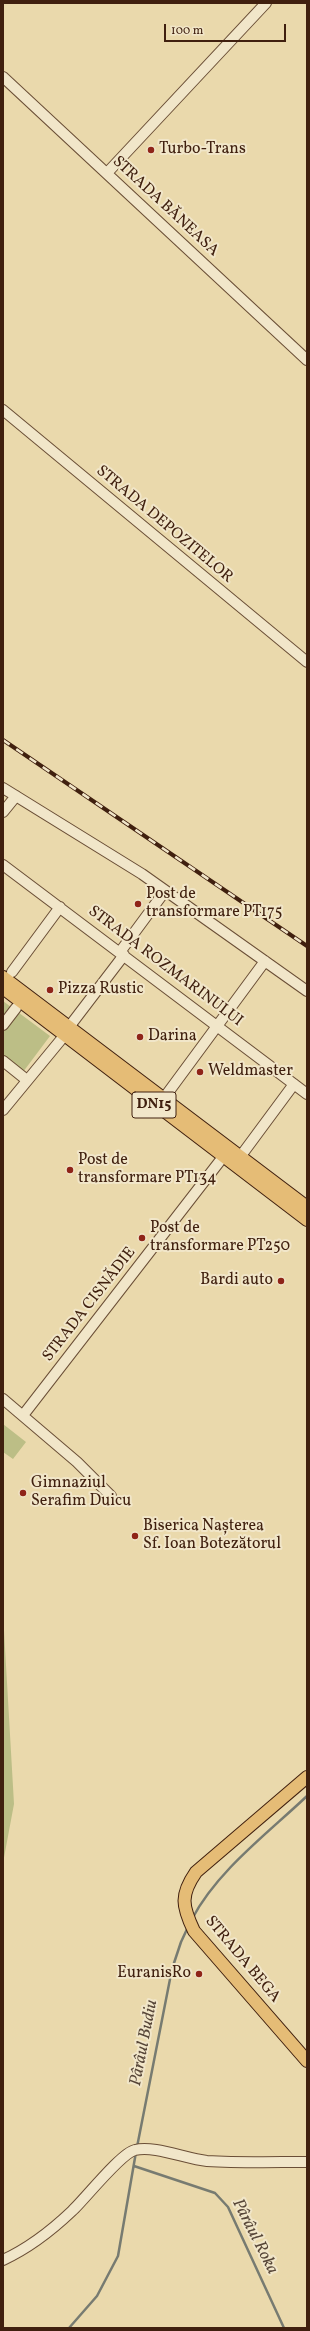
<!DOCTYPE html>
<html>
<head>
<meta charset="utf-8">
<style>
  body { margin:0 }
  #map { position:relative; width:310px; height:2331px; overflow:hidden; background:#ead9ac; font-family:Vollkorn,serif }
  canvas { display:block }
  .frame { position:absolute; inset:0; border:4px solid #40200f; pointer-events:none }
  .scale { position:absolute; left:164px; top:24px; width:122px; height:18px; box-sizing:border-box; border:2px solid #40200f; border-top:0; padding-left:5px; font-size:12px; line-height:14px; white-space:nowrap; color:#40200f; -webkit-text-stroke:3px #f1e6c9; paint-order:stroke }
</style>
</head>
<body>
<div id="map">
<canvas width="310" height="2331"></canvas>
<div class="frame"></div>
<div class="scale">100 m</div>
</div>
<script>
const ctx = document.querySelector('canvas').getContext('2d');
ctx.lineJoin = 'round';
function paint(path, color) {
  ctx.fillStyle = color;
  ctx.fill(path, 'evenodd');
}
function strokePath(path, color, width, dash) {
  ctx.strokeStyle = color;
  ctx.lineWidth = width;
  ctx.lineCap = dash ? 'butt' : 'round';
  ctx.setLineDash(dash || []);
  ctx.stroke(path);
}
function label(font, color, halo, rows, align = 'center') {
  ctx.font = font + ' Vollkorn,serif';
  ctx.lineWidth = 4;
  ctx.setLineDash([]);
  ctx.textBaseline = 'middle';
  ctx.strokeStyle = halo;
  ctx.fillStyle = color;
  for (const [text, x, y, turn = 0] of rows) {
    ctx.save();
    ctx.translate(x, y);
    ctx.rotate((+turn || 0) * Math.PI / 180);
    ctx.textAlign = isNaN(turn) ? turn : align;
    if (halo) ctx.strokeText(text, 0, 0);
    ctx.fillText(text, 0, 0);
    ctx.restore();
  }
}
paint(new Path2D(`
  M3,1001L50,1036L23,1072L3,1058Z
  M3,1424L26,1442L13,1459L3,1452Z
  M3,1613L14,1804L3,1863Z`), '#bcbe86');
strokePath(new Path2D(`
  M192,1919C217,1871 268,1833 307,1796
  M137,2147L172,1969L181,1942L188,1927
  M134,2166L215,2193L228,2207L284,2328
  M69,2328L97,2296L118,2256L136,2152`), '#777b71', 2.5);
const minor = new Path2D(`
  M3,77L307,360
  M107,173L266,3
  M3,410L307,662
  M3,788L142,874L307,991
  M3,812L16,796
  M3,865L307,1094
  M120,952L165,891
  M12,972L60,907
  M3,1025L16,1008
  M69,1027L124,955
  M3,1061L23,1077
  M164,1098L265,961
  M3,1110L64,1036
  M240,1157L294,1084
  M3,1399L77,1462L111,1496
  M24,1414L223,1157
  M3,2260C29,2248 51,2231 72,2211C85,2199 121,2153 135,2150C154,2145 186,2159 207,2161C240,2163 274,2162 307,2162`);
const major = new Path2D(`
  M3,977L307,1207
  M3,988L307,1220
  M307,1777L196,1872C180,1895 182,1906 194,1931L307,2061`);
strokePath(minor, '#6a4e36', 12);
strokePath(major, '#40200f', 14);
strokePath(minor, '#f1e6c9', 10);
strokePath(major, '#e5bc76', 12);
const rail = new Path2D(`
  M3,740L307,946`);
strokePath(rail, '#40200f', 4);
strokePath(rail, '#f1e6c9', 2.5, [8]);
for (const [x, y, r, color] of [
  [151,150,4,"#8f2418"],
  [138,904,4,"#8f2418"],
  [50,990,4,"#8f2418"],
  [140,1037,4,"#8f2418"],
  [200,1072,4,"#8f2418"],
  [70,1170,4,"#8f2418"],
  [142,1238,4,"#8f2418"],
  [281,1281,4,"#8f2418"],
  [23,1493,4,"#8f2418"],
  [135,1536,4,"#8f2418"],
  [199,1974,4,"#8f2418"]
]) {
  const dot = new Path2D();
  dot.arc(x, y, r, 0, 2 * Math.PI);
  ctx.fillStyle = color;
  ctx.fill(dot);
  strokePath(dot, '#f1e6c9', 1.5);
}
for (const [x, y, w] of [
  [154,1105,44]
]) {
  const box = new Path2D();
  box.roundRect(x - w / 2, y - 13, w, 26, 3);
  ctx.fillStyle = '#f1e6c9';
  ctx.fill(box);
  strokePath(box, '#40200f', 1);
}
label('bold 15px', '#40200f', null, [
  ["DN15",154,1105]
]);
label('16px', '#40200f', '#f1e6c9', [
  ["Turbo-Trans",159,150],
  ["Post de",146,895],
  ["transformare PT175",146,913],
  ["Pizza Rustic",58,990],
  ["Darina",148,1037],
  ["Weldmaster",208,1072],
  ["Post de",78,1161],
  ["transformare PT134",78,1179],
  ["Post de",150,1229],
  ["transformare PT250",150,1247],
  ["Bardi auto",273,1281,"right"],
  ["Gimnaziul",31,1484],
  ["Serafim Duicu",31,1502],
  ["Biserica Nașterea",143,1527],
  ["Sf. Ioan Botezătorul",143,1545],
  ["EuranisRo",191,1974,"right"]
], 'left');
label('16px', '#40200f', '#f1e6c9', [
  ["STRADA BĂNEASA",165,207,43],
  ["STRADA DEPOZITELOR",164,525,40],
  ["STRADA ROZMARINULUI",165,967,37],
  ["STRADA CISNĂDIE",90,1305,-52],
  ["STRADA BEGA",242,1960,50]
]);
label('italic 17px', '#574638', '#f1e6c9', [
  ["Pârâul Budiu",145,2043,-79],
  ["Pârâul Roka",254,2237,63]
]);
</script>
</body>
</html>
